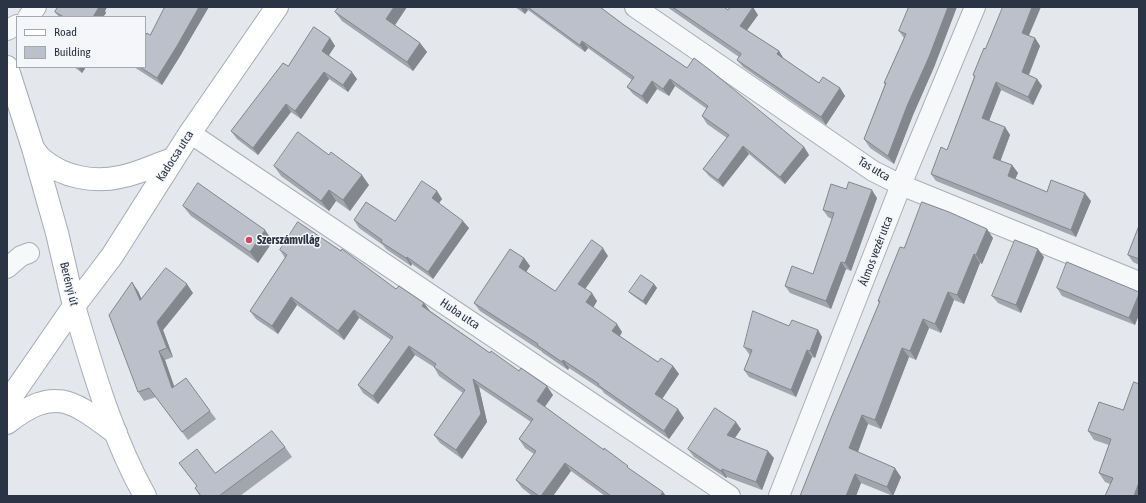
<!DOCTYPE html>
<html>
<head>
<meta charset="utf-8">
<style>
  body { margin:0 }
  #map { position:relative; width:1146px; height:503px; overflow:hidden; background:#e4e7ec; font-family:"Asap Condensed",sans-serif }
  canvas { display:block }
  .frame { position:absolute; inset:0; border:8px solid #2b3445; pointer-events:none }
  .legend { position:absolute; left:16px; top:16px; width:130px; height:52px; box-sizing:border-box; background:#f4f6f9; border:1px solid #a4a8b1; margin:0; padding:5px 7px; list-style:none; font-size:12px; color:#2b3445 }
  .legend li { display:flex; align-items:center; gap:8px; height:20px }
  .legend b { width:20px; border:1px solid #a4a8b1 }
</style>
</head>
<body>
<div id="map">
<canvas width="1146" height="503"></canvas>
<div class="frame"></div>
<ul class="legend">
<li><b style="height:5px;background:#fff"></b>Road</li>
<li><b style="height:11px;background:#bbc0ca"></b>Building</li>
</ul>
</div>
<script>
const ctx = document.querySelector('canvas').getContext('2d');
ctx.lineJoin = 'round';
function strokePath(path, color, width, dash) {
  ctx.strokeStyle = color;
  ctx.lineWidth = width;
  ctx.lineCap = dash ? 'butt' : 'round';
  ctx.setLineDash(dash || []);
  ctx.stroke(path);
}
function paint(path, color) {
  ctx.fillStyle = color;
  ctx.fill(path, 'evenodd');
}
function label(font, color, halo, rows, align = 'center') {
  ctx.font = font + ' "Asap Condensed",sans-serif';
  ctx.lineWidth = 3;
  ctx.setLineDash([]);
  ctx.textBaseline = 'middle';
  ctx.strokeStyle = halo;
  ctx.fillStyle = color;
  for (const [text, x, y, turn = 0] of rows) {
    ctx.save();
    ctx.translate(x, y);
    ctx.rotate((+turn || 0) * Math.PI / 180);
    ctx.textAlign = isNaN(turn) ? turn : align;
    if (halo) ctx.strokeText(text, 0, 0);
    ctx.fillText(text, 0, 0);
    ctx.restore();
  }
}
const street = new Path2D(`
  M635,7L873,171L901,185L1139,282
  M28,17L36,7
  M7,30L17,25
  M190,133L730,496
  M7,268L21,256L29,253
  M779,496L901,185L975,7`);
const secondary = new Path2D(`
  M74,306C93,370 112,437 145,496`);
const primary = new Path2D(`
  M7,67L33,148L57,233L74,306
  M33,148C36,152 39,157 43,160C63,177 94,183 120,177C137,174 155,165 173,159
  M7,403L74,306L112,256L190,133L277,7
  M7,423C55,385 73,401 116,433`);
strokePath(street, '#a9aeb7', 22);
strokePath(secondary, '#a9aeb7', 24);
strokePath(primary, '#a3abb8', 24);
strokePath(street, '#f7f8fa', 20);
strokePath(secondary, '#fff', 22);
strokePath(primary, '#fff', 22);
paint(new Path2D(`
  M58,7H107L105,11L106,13L103,17H59L55,12Z
  M407,7L395,25L420,43L427,52L413,71L342,21L335,12Z
  M515,7H600L624,25L687,68L804,147L809,155L785,184L749,154L723,187L709,176L703,169L727,138L707,124L702,116L707,109L675,86L669,96L657,89L647,104L633,94L627,87L632,80L588,48L585,52L528,10L525,14Z
  M667,7H724L728,10L758,15L747,30L779,51L783,58L819,83L840,88L845,96L826,125L743,67L737,60L739,57Z
  M909,7L935,65L913,115L894,164L870,148L864,139L885,84L884,83L904,38L899,31Z
  M1029,36L1035,38L1040,46L1029,75L1037,79L1042,86L1033,105L1001,90L989,121L1005,127L1010,135L1000,161L1012,165L1018,173L1015,179L1047,192L1091,201L1076,237L936,181L931,174L947,150L974,77L973,75L985,49Z
  M330,38L335,46L329,55L357,79L348,92L329,79L301,119L291,112L258,155L237,139L231,131L288,66Z
  M182,53L162,85L134,67H145Z
  M74,67H86L82,73Z
  M274,166L369,185L350,211L336,201L329,211L281,176Z
  M846,189L877,198L851,271L846,269L831,309L790,293L785,286L813,274L832,219L828,217L823,210Z
  M437,191L442,199L439,203L469,228L433,279L412,264L411,266L386,249L383,245L359,228L354,220L395,221Z
  M183,206L273,241L258,263L191,216Z
  M1139,226V265L1133,262L1128,255Z
  M993,238L982,264L980,263L964,304L954,300L941,333L929,328L916,360L909,357L881,429L868,424L858,452L901,477L893,496L861,483L856,496H800L879,303L878,301L904,248Z
  M280,250L396,289L429,310L490,353L553,395L545,407L666,496H605L571,471L553,496H532L522,488L516,480L534,454L525,448L519,439L531,422L479,387L487,422L462,459L440,443L434,435L463,393L439,376L434,367L415,355L378,404L363,393L358,385L391,340L359,318L344,340L297,305L278,334L256,319L250,311L285,258Z
  M608,256L585,289L597,301L593,308L622,332L620,336L658,362L673,366L679,374L662,399L684,418L669,439L604,393L602,390L569,368L568,370L543,353L541,351L480,311L474,303L524,258L530,266L526,272L555,291Z
  M1044,257L1021,313L998,303L992,296Z
  M654,284L657,288L646,305L632,295L629,292Z
  M1057,288L1139,292L1135,325L1062,296Z
  M138,291L141,298L193,293L163,330L173,357L165,360L174,387L210,411L216,419L188,440L156,397L144,401L138,392Z
  M789,326L818,330L822,337L815,358L812,357L796,397L749,377L744,370L750,355L749,354L744,347Z
  M1099,402L1139,496L1105,482L1099,473L1109,445L1094,440L1088,431Z
  M741,429L735,438L774,458L762,490L727,477L726,478L694,457L688,449Z
  M285,447L292,457L240,496H200L195,488L197,486L179,463L215,473Z`), '#a1a5ae');
paint(new Path2D(`
  M99,7H107L105,11L106,13L103,17H93Z
  M199,7H209L182,53L162,85L157,78Z
  M394,7H407L393,28L386,19Z
  M520,7H526L528,10L525,14Z
  M753,7L758,15L745,33L740,26Z
  M948,7H957L935,65L913,115L894,164L888,156L907,106Z
  M1032,7H1041L1027,40L1022,33Z
  M330,38L335,46L327,58L322,51Z
  M1035,38L1040,46L1027,79L1022,72Z
  M582,41L588,48L585,52L580,45Z
  M420,43L427,52L413,71L407,62Z
  M779,51L784,59L777,54Z
  M78,67H86L82,73Z
  M324,72L329,79L301,119L295,111Z
  M352,72L357,79L348,92L343,85Z
  M670,79L675,86L669,96L663,89Z
  M1037,79L1042,86L1033,105L1028,97Z
  M652,81L657,89L647,104L642,96Z
  M996,82L1001,90L987,126L982,118Z
  M840,88L845,96L826,125L821,117Z
  M286,104L291,112L258,155L253,148Z
  M1005,127L1010,135L999,165L993,158Z
  M743,146L749,154L723,187L718,180Z
  M804,147L809,155L785,184L780,177Z
  M1012,165L1018,173L1013,184L1008,176Z
  M362,175L369,185L350,211L343,200Z
  M329,190L336,201L329,211L321,201Z
  M872,190L877,198L851,271L845,263Z
  M437,191L442,199L437,206L432,198Z
  M1085,193L1091,201L1076,237L1071,230Z
  M463,221L469,228L433,279L428,272Z
  M987,229L993,238L982,264L976,255Z
  M265,230L273,241L258,263L250,252Z
  M603,248L608,256L583,292L578,284Z
  M1038,249L1044,257L1021,313L1016,305Z
  M974,254L980,263L964,304L957,295Z
  M407,257L412,264L411,266L406,258Z
  M524,258L530,266L524,275L519,267Z
  M841,262L846,269L831,309L826,301Z
  M132,282L138,291L146,309L140,300Z
  M187,284L193,293L163,330L173,357L167,348L157,322Z
  M654,284L657,288L646,305L643,301Z
  M948,292L954,300L941,333L935,324Z
  M592,293L597,301L591,311L586,302Z
  M1139,294V315L1135,325L1129,318Z
  M291,297L297,305L278,334L272,326Z
  M424,303L430,311L422,306Z
  M354,310L359,318L344,340L338,331Z
  M923,319L929,328L916,360L910,351Z
  M617,324L622,332L618,339L612,331Z
  M818,330L822,337L815,358L810,351Z
  M409,346L415,355L378,404L373,396Z
  M902,348L909,357L881,429L875,420Z
  M807,350L812,357L796,397L791,390Z
  M159,351L165,360L178,397L172,388Z
  M563,360L569,368L568,370L562,362Z
  M673,366L679,374L660,402L655,394Z
  M473,379L479,387L487,422L462,459L456,450Z
  M547,386L553,395L543,409L537,401Z
  M678,409L684,418L669,439L664,431Z
  M862,415L868,424L856,457L849,448Z
  M736,422L741,429L732,442L727,435Z
  M768,451L774,458L762,490L756,482Z
  M565,463L571,471L553,496H541Z
  M895,468L901,477L893,496L887,487Z
  M722,469L727,477L726,478L721,471Z
  M855,474L861,483L856,496H846Z
  M1139,482V496H1134Z
  M663,492L666,496H660Z`), '#83868d');
const building = new Path2D(`
  M58,7H99L93,17H64L55,12Z
  M165,7H199L177,46L157,78L140,67H145V36L147,33L150,35Z
  M339,7H394L386,19L420,43L407,62L335,12Z
  M528,7H600L624,25L687,68L694,58L710,70L804,147L780,177L743,146L718,180L703,169L729,135L702,116L708,106L670,79L663,89L652,81L642,96L627,87L634,77L582,41L580,45Z
  M673,7H724L728,10L730,7H753L740,26L779,51L777,54L819,83L823,77L840,88L821,117L737,60L741,54Z
  M909,7H948L929,57L907,106L888,156L864,139L886,83H884L906,34L899,31Z
  M1003,7H1032L1022,33L1035,38L1022,72L1037,79L1028,97L996,82L982,118L1005,127L993,158L1012,165L1008,176L1047,192L1051,180L1085,193L1071,230L931,174L941,147L947,150L975,76L973,75L984,48L985,49Z
  M314,27L330,38L322,51L352,72L343,85L324,72L295,111L286,104L253,148L231,131L283,63L288,66Z
  M298,132L329,155L331,152L362,175L343,200L329,190L321,201L274,166Z
  M422,181L437,191L432,198L463,221L428,272L407,257L406,258L381,242L382,240L354,220L366,202L395,221Z
  M849,182L872,190L845,263L841,262L826,301L785,286L792,266L813,274L834,213L823,210L831,184L846,189Z
  M198,183L265,230L250,252L183,206Z
  M922,202L949,212L987,229L976,255L974,254L957,295L948,292L935,324L923,319L910,351L902,348L875,420L862,415L849,448L895,468L887,487L855,474L846,496H800L831,418L880,301H878L900,247L904,248Z
  M298,222L341,251L342,249L396,289L399,286L424,303L422,306L490,353L491,351L519,371L521,368L547,386L537,401L604,450V448L628,466L627,467L663,492L660,496H611L565,463L541,496H539L516,480L536,451L519,439L533,419L473,379L481,414L456,450L434,435L465,390L434,367L436,364L409,346L373,396L358,385L393,337L354,310L338,331L291,297L272,326L250,311L287,255L280,250Z
  M1139,226V259L1128,255Z
  M592,240L603,248L578,284L592,293L586,302L617,324L612,331L658,362L661,358L673,366L655,394L678,409L664,431L598,385L599,384L563,360L562,362L537,345L538,344L474,303L510,249L524,258L519,267L555,291Z
  M1015,240L1038,249L1016,305L992,296Z
  M1067,262L1139,292V294L1129,318L1057,288Z
  M166,268L187,284L157,322L167,348L159,351L172,388L186,378L210,411L182,432L149,388L138,392L109,315L132,282L140,300Z
  M641,275L654,284L643,301L629,292Z
  M753,311L789,326L792,320L818,330L810,351L807,350L791,390L744,370L752,350L744,347Z
  M1134,382L1139,384V482L1134,496H1105L1113,478L1099,473L1111,439L1088,431L1099,402L1123,410Z
  M715,408L736,422L727,435L768,451L756,482L722,469L721,471L688,449Z
  M272,431L285,447L219,496H201L195,488L197,486L179,463L197,449L215,473Z`);
paint(building, '#bbc0ca');
strokePath(building, '#83868d', 1);
for (const [x, y, r, color] of [
  [249,240,4,"#d1495b"]
]) {
  const dot = new Path2D();
  dot.arc(x, y, r, 0, 2 * Math.PI);
  ctx.fillStyle = color;
  ctx.fill(dot);
  strokePath(dot, '#f4f6f9', 1.5);
}
label('12px', '#2b3445', '#f4f6f9', [
  ["Kadocsa utca",175,156,-57],
  ["Tas utca",874,169,31],
  ["Álmos vezér utca",876,251,-69],
  ["Berényi út",69,284,76],
  ["Huba utca",460,314,34]
]);
label('bold 12px', '#2b3445', '#f4f6f9', [
  ["Szerszámvilág",257,240]
], 'left');
</script>
</body>
</html>
